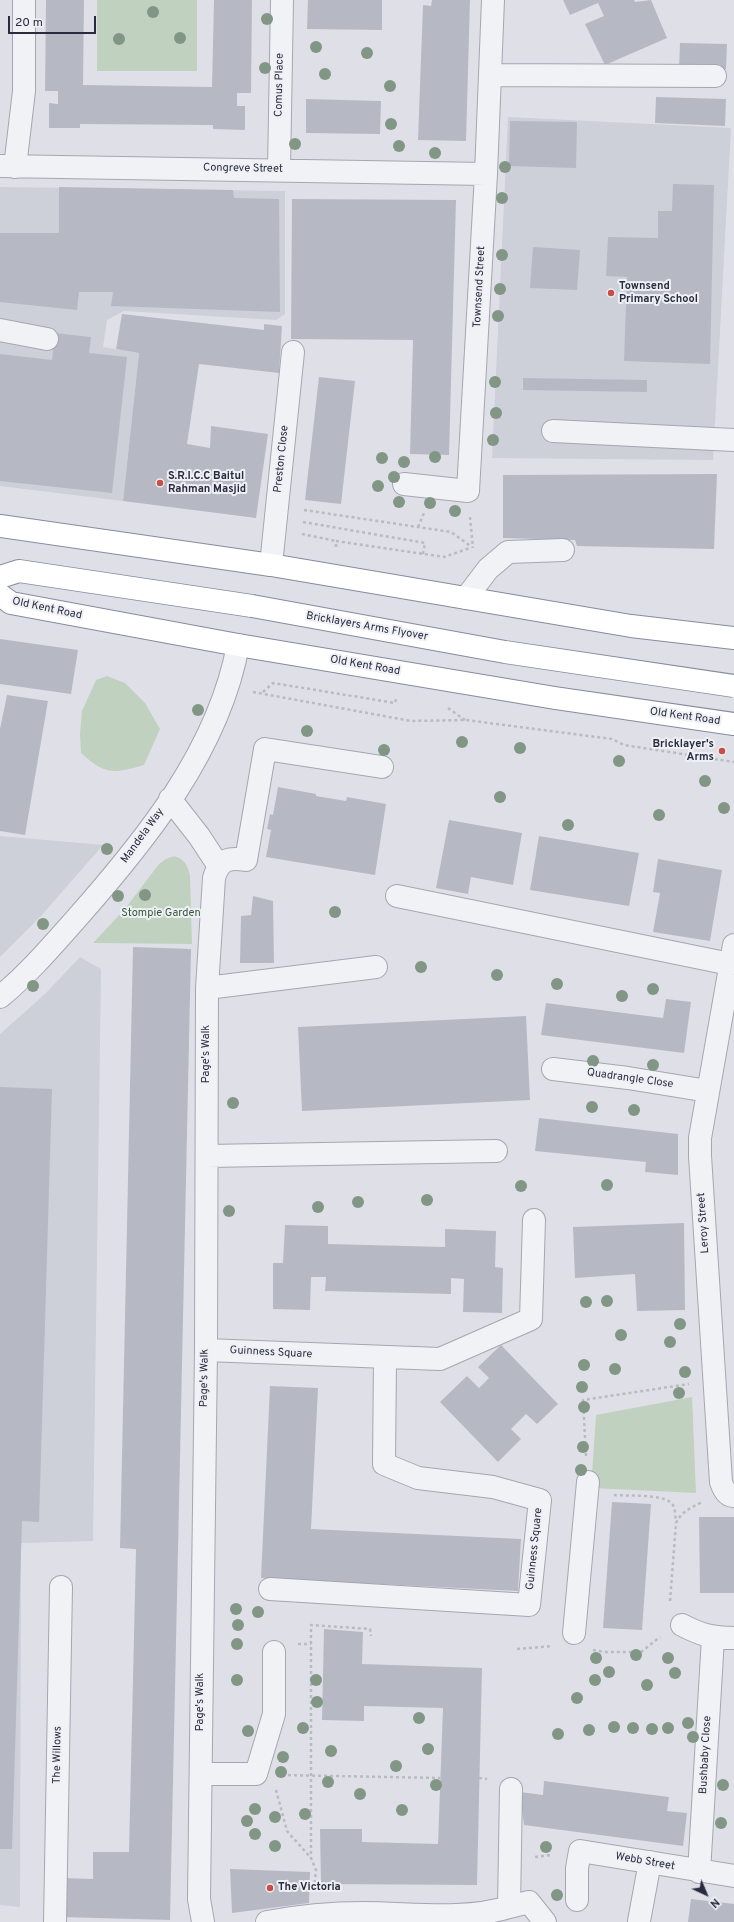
<!DOCTYPE html>
<html>
<head>
<meta charset="utf-8">
<style>
  body { margin:0 }
  #map { position:relative; width:734px; height:1922px; overflow:hidden; background:#dfe0e7; font-family:Overpass,sans-serif }
  canvas { display:block }
  .north { position:absolute; left:686px; top:1874px; width:40px; height:40px; -webkit-text-stroke:3px #eef0f5; paint-order:stroke; rotate:136deg; font-size:11px; font-weight:700; line-height:16px; text-align:center; color:#282c3e }
  .north::after { content:''; display:block; margin:auto; width:14px; height:18px; background:#282c3e; clip-path:polygon(50% 0,100% 100%,50% 72%,0 100%) }
  .scale { position:absolute; left:8px; top:16px; width:88px; height:18px; box-sizing:border-box; border:2px solid #282c3e; border-top:0; padding-left:5px; font-size:12px; line-height:14px; white-space:nowrap; color:#282c3e; -webkit-text-stroke:3px #eef0f5; paint-order:stroke }
</style>
</head>
<body>
<div id="map">
<canvas width="734" height="1922"></canvas>
<div class="north">N</div>
<div class="scale">20 m</div>
</div>
<script>
const ctx = document.querySelector('canvas').getContext('2d');
ctx.lineJoin = 'round';
function paint(path, color) {
  ctx.fillStyle = color;
  ctx.fill(path, 'evenodd');
}
function strokePath(path, color, width, dash) {
  ctx.strokeStyle = color;
  ctx.lineWidth = width;
  ctx.lineCap = dash ? 'butt' : 'round';
  ctx.setLineDash(dash || []);
  ctx.stroke(path);
}
function label(font, color, halo, rows, align = 'center') {
  ctx.font = font + ' Overpass,sans-serif';
  ctx.lineWidth = 4;
  ctx.setLineDash([]);
  ctx.textBaseline = 'middle';
  ctx.strokeStyle = halo;
  ctx.fillStyle = color;
  for (const [text, x, y, turn = 0] of rows) {
    ctx.save();
    ctx.translate(x, y);
    ctx.rotate((+turn || 0) * Math.PI / 180);
    ctx.textAlign = isNaN(turn) ? turn : align;
    if (halo) ctx.strokeText(text, 0, 0);
    ctx.fillText(text, 0, 0);
    ctx.restore();
  }
}
paint(new Path2D(`
  M508,117L731,128L713,460L492,458Z
  M0,187L285,191V314L276,320L124,311L107,320L103,347L139,353L123,501L0,486Z
  M0,836L103,845L41,916L0,957Z
  M80,957L101,969L93,1541L21,1543L20,1907L0,1905V1034L45,994Z`), '#cdcfd9');
paint(new Path2D(`
  M97,0H197V71H97Z
  M107,676L125,683L145,703L160,729L144,765C114,774 105,775 81,753L80,734L82,711L96,680Z
  M174,856C184,859 188,865 190,876L192,944L93,943L124,910L159,864L166,859Z
  M692,1397L696,1493L591,1488L596,1415Z`), '#c1d1c0');
paint(new Path2D(`
  M46,0H84L83,85L212,87L214,0H252L251,93H237V106H245V130L213,129V125L80,124V128H49V103L58,104V91H45Z
  M308,0H382V30L307,29Z
  M432,0H470L466,141L418,140L423,5L431,6Z
  M563,0H634L635,2L651,0L667,38L605,65L585,24L604,16L598,3L570,15Z
  M680,43L727,44L726,69L679,68Z
  M656,97L726,99L725,126L655,123Z
  M306,99L381,101L380,134L306,133Z
  M510,121L577,122L576,168L509,166Z
  M673,184L714,185L710,364L624,361L627,277L606,276L608,237L658,238V211H672Z
  M59,187L233,190L234,198L279,199L280,312L111,306L113,292H79L77,310L0,302V233H59Z
  M292,199L456,200L449,455L410,454L413,340L291,339Z
  M533,247L580,250L577,290L530,288Z
  M122,314L264,330V324L282,326L279,373L199,364L187,444L210,448L211,426L268,434L256,518L123,501L139,353L116,349Z
  M55,333L91,337L89,353L127,357L112,493L0,481V354L52,360Z
  M319,377L355,381L341,504L305,500Z
  M523,378L647,380V392L523,390Z
  M717,474L714,549L577,546L575,540L503,538V475Z
  M0,639L78,650L71,694L0,684Z
  M7,695L48,701L25,835L0,831V729Z
  M278,787L316,794V796L346,801L347,797L386,804L375,875L266,857L271,830L267,829L270,814L273,815Z
  M449,820L522,833L513,885L471,877L468,894L436,888Z
  M539,836L639,853L629,906L530,890Z
  M658,859L722,870L710,941L653,932L660,893L653,892Z
  M253,896L273,901L274,963H240L241,916L251,915Z
  M133,947L191,949L170,1920L61,1917L62,1878L93,1879V1852H129L136,1549L120,1548Z
  M666,999L691,1002L684,1053L541,1035L546,1003L663,1018Z
  M526,1016L530,1100L302,1111L298,1027Z
  M0,1087L52,1089L39,1522L22,1521L12,1849H0Z
  M539,1118L678,1134V1175L645,1172L646,1162L535,1151Z
  M684,1223L685,1310L637,1311L635,1274L575,1278L573,1227Z
  M285,1225L328,1226V1244L445,1247V1229L496,1231L495,1267L503,1268L502,1313L463,1312L464,1279L451,1278V1294L325,1291L326,1277H311L310,1310L273,1309V1263H283Z
  M501,1345L558,1404L537,1424L526,1414L511,1429L521,1439L498,1462L440,1402L467,1376L479,1388L489,1378L478,1367Z
  M270,1386L318,1388L311,1529L521,1539L518,1591L261,1578Z
  M612,1502L651,1504L642,1630L603,1628Z
  M699,1517H734V1593H700Z
  M324,1629L363,1632L362,1664L482,1668L477,1885L321,1884L320,1829H362V1842L438,1844L443,1708L364,1706V1721L322,1720Z
  M544,1781L669,1797L667,1811L687,1813L683,1846L524,1825L520,1792L543,1795Z
  M230,1869L310,1872L309,1903L232,1913Z
  M691,1899L734,1904V1922H688Z`), '#b6b9c4');
const minor = new Path2D(`
  M490,75L715,76
  M0,166L486,174
  M15,167L24,91V0
  M279,170L282,0
  M0,330L47,339
  M553,431L734,440
  M404,484L468,491L486,174L493,0
  M271,565L293,352
  M466,598L488,569L508,552L563,550
  M170,799L199,836L218,865
  M397,896L730,964
  M734,945L700,1138V1156L721,1482C723,1488 726,1496 734,1496
  M207,988L376,967
  M0,997C28,974 52,946 76,919C145,841 219,750 238,645
  M553,1069L628,1078L708,1091
  M207,1156L496,1151
  M206,1350L440,1359L531,1319L534,1220
  M270,1589L529,1605L540,1500L493,1487L418,1478L384,1464L385,1358
  M682,1625C701,1635 712,1638 734,1638
  M574,1633L588,1482
  M201,1774H256L274,1714V1652
  M699,1872L713,1638
  M577,1900V1868L580,1851L734,1876
  M509,1907L529,1902L545,1922
  M639,1921L650,1862
  M55,1922L61,1587
  M203,1922L199,1899L206,1350L207,988L214,878C219,860 228,857 246,860L265,749L382,767
  M267,1922C299,1916 331,1913 364,1913C411,1913 464,1921 509,1907L511,1789`);
const highway = new Path2D(`
  M0,526L271,565L631,626L734,638
  M0,577L19,571L252,606
  M0,595L11,603L238,645L555,698L734,724`);
strokePath(minor, '#a4a6b1', 24);
strokePath(highway, '#878b9d', 24);
strokePath(new Path2D(`
  M304,510L451,532L472,547
  M470,517L473,548
  M303,522L425,543L423,554
  M418,527L424,513
  M302,534L336,541
  M336,547V541L444,557L470,548
  M253,692L411,721L466,720L612,739L624,745L734,762
  M263,692L273,683L395,703L396,699
  M448,708L465,720
  M586,1456L583,1400L689,1384
  M614,1495C627,1496 660,1494 670,1502C676,1506 675,1515 676,1522
  M670,1601L676,1523C682,1511 691,1508 702,1502
  M298,1644H311
  M517,1649L552,1646
  M593,1650L604,1652H641L660,1637
  M282,1775L440,1778
  M479,1778L487,1779
  M276,1790L287,1831L311,1858
  M535,1857L552,1855
  M314,1889L316,1870L311,1858V1625L370,1629L371,1636`), '#b9bbc2', 2.5, [3, 3]);
strokePath(minor, '#f1f2f6', 22);
strokePath(highway, '#fff', 22);
const highwayBridge = new Path2D(`
  M252,606L505,652L734,686`);
strokePath(highwayBridge, '#878b9d', 24, []);
strokePath(highwayBridge, '#fff', 22);
ctx.fillStyle = '#829686';
for (const [x, y] of [
  [153,12],
  [267,19],
  [180,38],
  [119,39],
  [316,47],
  [367,53],
  [265,68],
  [325,74],
  [390,86],
  [391,124],
  [295,144],
  [399,146],
  [435,153],
  [505,167],
  [502,198],
  [502,255],
  [500,289],
  [498,316],
  [495,382],
  [496,413],
  [493,440],
  [435,457],
  [382,458],
  [404,462],
  [394,477],
  [378,486],
  [399,502],
  [430,503],
  [455,511],
  [198,710],
  [307,731],
  [462,742],
  [520,748],
  [384,750],
  [619,761],
  [705,781],
  [500,797],
  [724,808],
  [659,815],
  [568,825],
  [107,849],
  [145,895],
  [118,896],
  [335,912],
  [43,924],
  [421,967],
  [497,975],
  [557,984],
  [33,986],
  [653,989],
  [622,996],
  [593,1061],
  [653,1065],
  [233,1103],
  [592,1107],
  [634,1110],
  [607,1185],
  [521,1186],
  [427,1200],
  [358,1202],
  [318,1207],
  [229,1211],
  [607,1301],
  [586,1302],
  [680,1324],
  [621,1335],
  [670,1342],
  [584,1365],
  [615,1369],
  [685,1372],
  [582,1387],
  [679,1393],
  [584,1407],
  [583,1447],
  [581,1470],
  [236,1609],
  [258,1612],
  [238,1625],
  [237,1644],
  [636,1655],
  [596,1658],
  [668,1658],
  [609,1672],
  [675,1673],
  [237,1680],
  [316,1680],
  [595,1680],
  [647,1685],
  [577,1698],
  [317,1702],
  [419,1718],
  [688,1723],
  [614,1727],
  [303,1728],
  [633,1728],
  [668,1728],
  [652,1729],
  [589,1730],
  [248,1731],
  [558,1734],
  [693,1737],
  [428,1749],
  [331,1751],
  [283,1757],
  [396,1766],
  [281,1772],
  [328,1782],
  [436,1785],
  [723,1785],
  [360,1794],
  [255,1809],
  [402,1810],
  [305,1814],
  [275,1817],
  [247,1821],
  [721,1823],
  [255,1834],
  [275,1846],
  [546,1847],
  [557,1895]
]) {
  ctx.beginPath();
  ctx.arc(x, y, 6, 0, 2 * Math.PI);
  ctx.fill();
}
for (const [x, y, r, color] of [
  [611,293,4,"#c84e48"],
  [160,483,4,"#c84e48"],
  [722,751,4,"#c84e48"],
  [270,1888,4,"#c84e48"]
]) {
  const dot = new Path2D();
  dot.arc(x, y, r, 0, 2 * Math.PI);
  ctx.fillStyle = color;
  ctx.fill(dot);
  strokePath(dot, '#eef0f5', 1.5);
}
label('11px', '#282c3e', '#eef0f5', [
  ["Comus Place",280,85,-89],
  ["Congreve Street",243,169,1],
  ["Townsend Street",480,287,-87],
  ["Preston Close",282,459,-84],
  ["Old Kent Road",47,609,12],
  ["Bricklayers Arms Flyover",367,627,10],
  ["Old Kent Road",365,666,10],
  ["Old Kent Road",685,717,8],
  ["Mandela Way",143,836,-54],
  ["Page's Walk",207,1054,-90],
  ["Quadrangle Close",630,1079,8],
  ["Leroy Street",704,1223,-94],
  ["Guinness Square",271,1353,3],
  ["Page's Walk",205,1378,-89],
  ["Guinness Square",535,1549,-84],
  ["Page's Walk",201,1702,-90],
  ["The Willows",58,1755,-89],
  ["Bushbaby Close",706,1755,-87],
  ["Webb Street",645,1862,10]
]);
label('bold 11px', '#282c3e', '#eef0f5', [
  ["Townsend",619,287],
  ["Primary School",619,300],
  ["S.R.I.C.C Baitul",168,477],
  ["Rahman Masjid",168,490],
  ["Bricklayer's",714,745,"right"],
  ["Arms",714,758,"right"],
  ["The Victoria",278,1888]
], 'left');
label('11px', '#365937', '#eef0f5', [
  ["Stompie Garden",161,914]
]);
</script>
</body>
</html>
